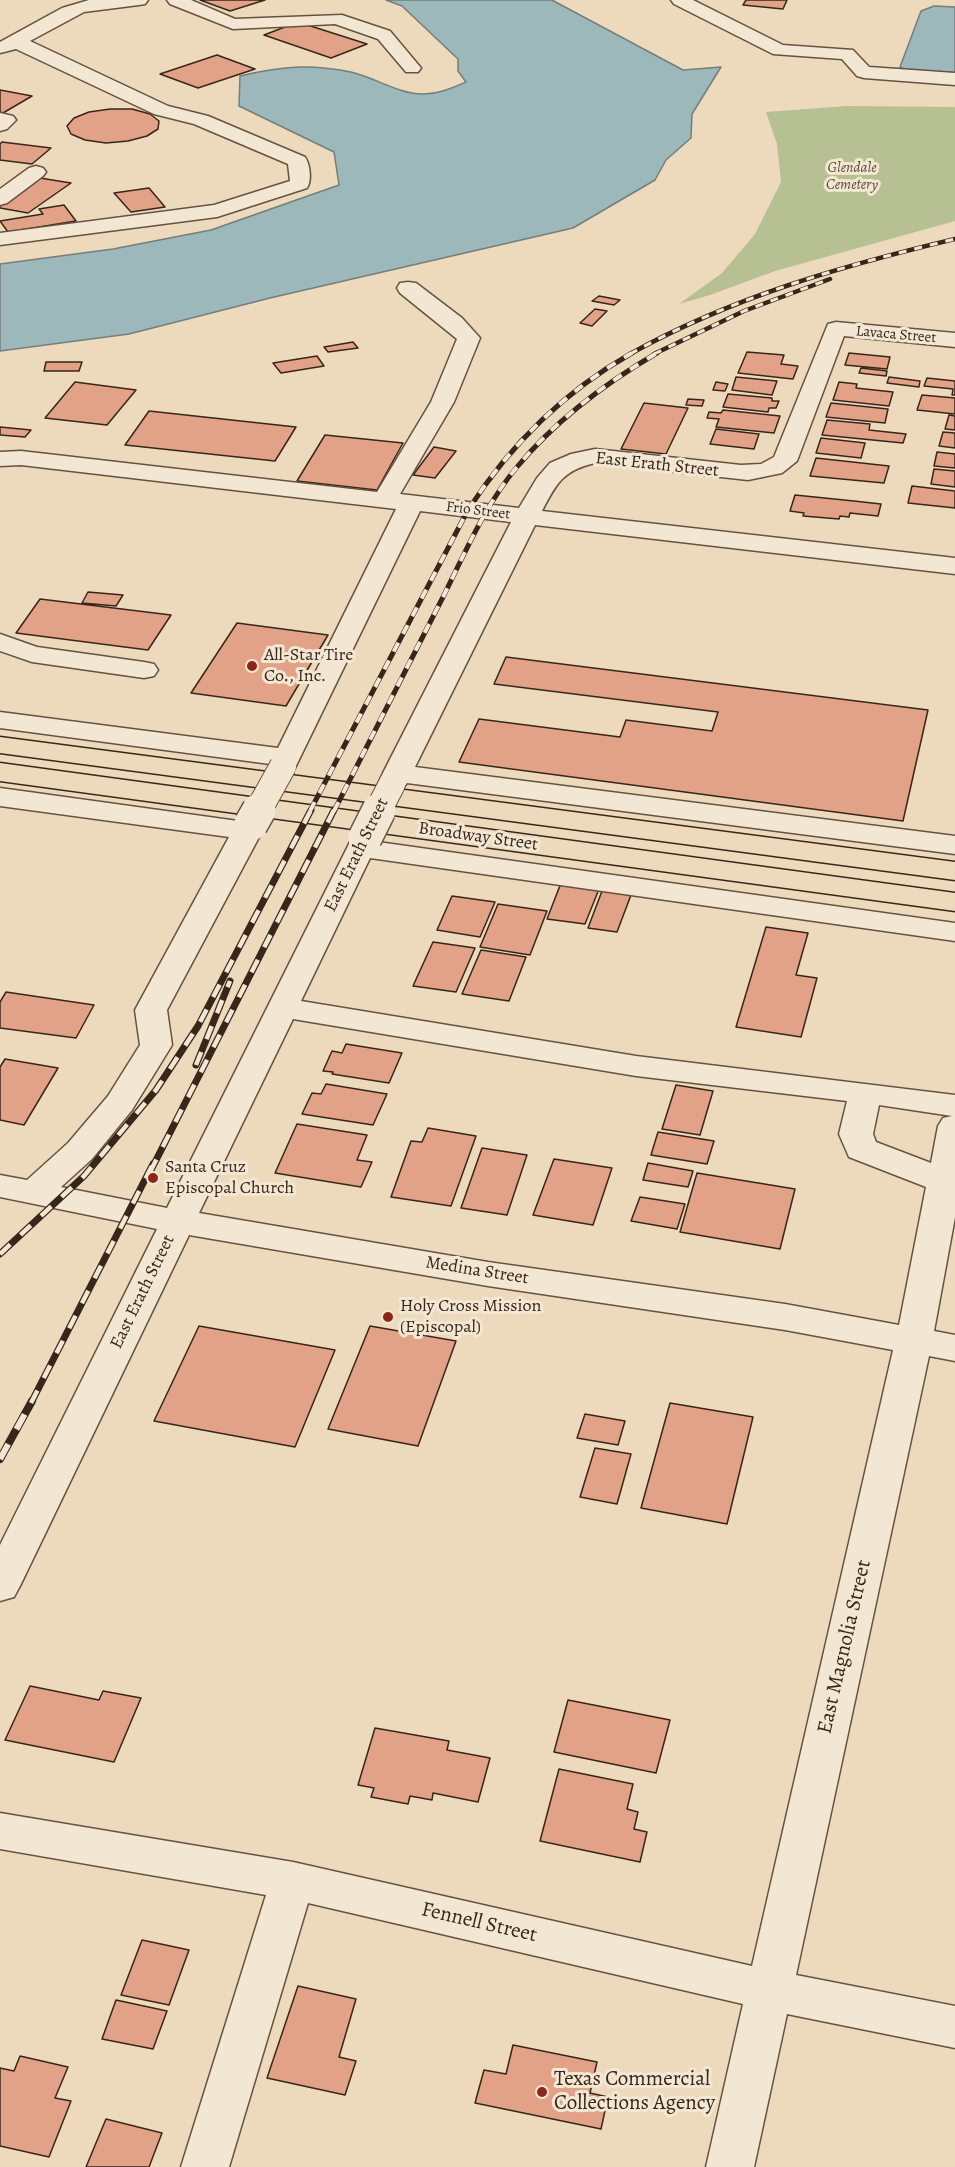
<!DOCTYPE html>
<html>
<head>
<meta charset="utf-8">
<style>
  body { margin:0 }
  canvas { display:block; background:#eddabc }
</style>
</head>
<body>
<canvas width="955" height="2167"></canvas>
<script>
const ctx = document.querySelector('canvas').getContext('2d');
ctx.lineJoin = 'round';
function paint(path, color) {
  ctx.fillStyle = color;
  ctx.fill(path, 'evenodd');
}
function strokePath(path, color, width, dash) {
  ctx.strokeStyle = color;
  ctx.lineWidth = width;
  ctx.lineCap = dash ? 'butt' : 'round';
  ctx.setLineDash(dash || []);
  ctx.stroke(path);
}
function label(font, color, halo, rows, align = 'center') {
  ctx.font = font + ' Alegreya,serif';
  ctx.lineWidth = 6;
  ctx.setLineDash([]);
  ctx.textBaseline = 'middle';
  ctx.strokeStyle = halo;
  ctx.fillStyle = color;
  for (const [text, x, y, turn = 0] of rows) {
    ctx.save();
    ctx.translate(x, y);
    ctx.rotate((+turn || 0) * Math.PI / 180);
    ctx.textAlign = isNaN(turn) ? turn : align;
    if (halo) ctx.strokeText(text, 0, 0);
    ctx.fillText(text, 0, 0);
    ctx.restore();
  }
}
paint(new Path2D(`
  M847,106L955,107V221L775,271L710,295L679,304L722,273L755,234L781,182L777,144L766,112Z`), '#b6c092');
const water = new Path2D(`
  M386,0H552L683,70L721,67L692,114L691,138L666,160L655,180L573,228L270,298L129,334L0,351V264L113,249L211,230L339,185L334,152L239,106L240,76C282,66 309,64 351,72C373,77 400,94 421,94C437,95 452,88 466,82L458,71V59L402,6Z
  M934,6L955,7V75L909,72L900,67L921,11Z`);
paint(water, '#9cb8ba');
strokePath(water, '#747e7a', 1.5);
const building = new Path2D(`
  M200,0H265L230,11Z
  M746,0H787L783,9L743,5Z
  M298,22L367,44L331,58L264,35Z
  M217,55L255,69L198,88L160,74Z
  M0,90L32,96L3,113L0,112Z
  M110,109H132L150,114L159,121L158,129L147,136L128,141L106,143L85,140L71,134L67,126L74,118L89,112Z
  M2,142L51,148L32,164L0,160V144Z
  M40,178L71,183L28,213L0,208V206Z
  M149,188L165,207L131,212L114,193Z
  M64,205L76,221L8,232L0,221L43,214L39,209Z
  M599,296L620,300L614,305L592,301Z
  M595,309L607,311L592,326L580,323Z
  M353,342L358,348L328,352L324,347Z
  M747,352L784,355L781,364L798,366L793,379L738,373Z
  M849,353L890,357L887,369L845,365Z
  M317,356L324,366L281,373L273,363Z
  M46,362H82L79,371H44Z
  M861,368L887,371L886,376L859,373Z
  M736,377L777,381L772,395L732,390Z
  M889,377L920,381L919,387L887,383Z
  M927,378L955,381V395H952L953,389L924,386Z
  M75,382L136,390L107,425L45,418Z
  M716,382L728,384L725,391L713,390Z
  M839,382L857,384L856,388L893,392L889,406L833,400Z
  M728,394L772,398V401H779L776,408H769L768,412L723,407Z
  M922,395L955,398V414L917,410Z
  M688,399L704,400L702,406L686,405Z
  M644,403L688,408L666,454L621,449Z
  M831,403L888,409L885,423L826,417Z
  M723,410L780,416L774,433L716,427L719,419L707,418L709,412L721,413Z
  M149,411L296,427L275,461L125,445Z
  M949,415L955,416V430L945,429Z
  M827,420L870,424L869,430L906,434L903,443L822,435Z
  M0,427L31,430L25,437L0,435Z
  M716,429L759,434L754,449L710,444Z
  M943,432L955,433V448L939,446Z
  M325,435L403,443L377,490L297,481Z
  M821,438L865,443L861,458L816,453Z
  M434,447L456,451L435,478L413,475Z
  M937,452L955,454V468L934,466Z
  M816,458L889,466L884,483L810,476Z
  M934,469L955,471V487L931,484Z
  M912,486L955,491V508L908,503Z
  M795,495L854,501L881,504L878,516L850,513L849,517L840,516L839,519L803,516L804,513L790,511Z
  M88,592L123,595L116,606L82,603Z
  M40,599L171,615L148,650L16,633Z
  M237,623L328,635L286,706L191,693Z
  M506,657L928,710L903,821L459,762L479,719L620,737L626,720L712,731L718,712L494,684Z
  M561,883L599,889L585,924L547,919Z
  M602,891L631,895L617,932L588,928Z
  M452,896L495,902L480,937L437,930Z
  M498,904L547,911L530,955L480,947Z
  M766,927L808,933L796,975L817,978L801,1037L736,1027Z
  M433,942L475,948L456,992L413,986Z
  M481,950L526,957L509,1001L462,994Z
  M6,992L94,1005L76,1038L0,1028V1002Z
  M346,1044L402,1053L389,1083L332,1074L333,1072L323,1071L332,1051L342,1053Z
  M5,1059L58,1068L24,1125L0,1120V1067Z
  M326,1084L387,1094L373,1125L302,1114L312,1093L321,1094Z
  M676,1085L713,1091L700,1135L662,1129Z
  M297,1124L367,1135L357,1160L372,1162L361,1187L275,1173Z
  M428,1128L476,1136L451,1206L391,1197L411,1141L422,1142Z
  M658,1132L714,1141L707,1164L651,1155Z
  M482,1148L527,1155L507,1215L461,1208Z
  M554,1159L612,1168L593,1225L533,1215Z
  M648,1163L693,1171L688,1187L643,1180Z
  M697,1173L795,1189L780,1249L680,1232Z
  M640,1197L685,1204L677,1229L631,1221Z
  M199,1326L335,1350L295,1447L154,1421Z
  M370,1326L456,1341L418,1446L328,1429Z
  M670,1403L753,1417L727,1524L641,1508Z
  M585,1414L625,1421L618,1445L577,1438Z
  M595,1448L631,1454L617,1504L580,1497Z
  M30,1686L99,1700L103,1691L141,1698L114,1762L5,1740Z
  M568,1700L670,1720L656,1773L554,1752Z
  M375,1728L449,1741L447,1750L490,1758L478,1802L433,1793L432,1800L410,1796L408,1804L371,1797L374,1788L358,1785Z
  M559,1769L633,1784L627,1809L638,1812L634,1829L647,1832L640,1862L540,1841Z
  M142,1940L189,1950L169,2005L121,1995Z
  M298,1986L356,1999L339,2057L356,2061L345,2095L267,2078Z
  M116,2000L167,2011L153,2049L102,2039Z
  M513,2045L597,2062L590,2093L608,2097L601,2129L475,2103L484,2070L506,2074Z
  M20,2056L68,2067L55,2098L71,2101L49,2157L0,2146V2068L14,2071Z
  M106,2119L162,2133L149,2167H86Z`);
paint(building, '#e2a287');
strokePath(building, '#38261a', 1.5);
const minor = new Path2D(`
  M89,0H148L145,4L139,5L84,12L30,41L168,106L208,116L305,157C310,164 312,181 307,188L217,217L0,245V233L214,205L290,181L288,164L194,124L154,114L16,49L0,53V42L62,8Z
  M167,0H191L235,19L342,15L390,31L421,68L418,72H406L378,39L335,24L233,29L170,4Z
  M671,0H693L783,45L853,50L869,67L955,73V85L864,78L857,76L842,59L773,54L674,4Z
  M0,113L13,116L16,120L7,129L0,131Z
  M36,166L43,168L46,172L43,176L7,203L0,205V189L29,168Z
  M408,282L416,283L462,318L480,338L454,402L400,494L519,508L537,478L550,463L571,454L595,449L741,465L761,464L774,457L828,324L836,322L955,333V347L844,336L797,461L782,473L748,480L595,463C563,470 556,484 542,511L955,558V574L535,525L415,767L955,836V854L407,783L402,790L392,793L382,790L378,784L383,773L511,522L420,511L293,772L283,775L273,772L270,764L0,728V712L278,748L396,509L21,465L0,466V452L21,451L377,492L431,402L457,339L400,293L397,288L400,283Z
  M0,634L37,647L144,662L154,664L158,670L154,676L144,678L32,662L0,651Z
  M0,788L238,821L241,818L251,815L261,818L266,824L167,1010L172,1045L132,1110L92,1159L61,1187L167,1208L355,832L365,829L375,832L380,838L378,842L955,923V941L370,858L301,1001L636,1056L955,1095V1217L934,1331L955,1335V1361L929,1356L796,1975L955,2006V2048L787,2014L754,2167H706L743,2004L308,1903L229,2167H181L266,1895L0,1849V1813L293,1862L752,1966L893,1350L785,1330L488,1286L189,1235L20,1586L14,1597L0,1601V1545L157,1229L0,1197V1175L27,1180L68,1143L108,1096L140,1045L135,1010L229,837L0,806ZM293,1019L636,1076L847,1101L839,1134L849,1157L926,1187L899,1325L785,1304L488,1262L199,1213ZM879,1105L952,1116L943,1118L938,1126L931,1163L876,1142L873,1134Z`);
const major = new Path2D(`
  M0,737L955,862V880L0,753Z
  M0,763L955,893V911L0,781Z`);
strokePath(minor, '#655342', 3);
strokePath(major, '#38261a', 3);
paint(minor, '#f3e7d3');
paint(major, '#eddabc');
const railFar3 = new Path2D(`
  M630,354C732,297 842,266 955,239
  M654,354L744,311L830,279`);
const railFar2 = new Path2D(`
  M310,811L468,510C510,445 565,391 632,353
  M334,811C370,740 406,669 443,597C465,553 485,505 517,467C556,420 604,384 657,353`);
const railFar1 = new Path2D(`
  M196,1065L230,981
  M150,1172L334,810
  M0,1254L84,1176L156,1090L198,1026L311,810
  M31,1403L153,1164`);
const rail = new Path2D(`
  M0,1459L32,1401`);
strokePath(railFar3, '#38261a', 4.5);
strokePath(railFar2, '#38261a', 5);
strokePath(railFar1, '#38261a', 7);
strokePath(rail, '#38261a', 8);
strokePath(railFar3, '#f3e7d3', 3, [8]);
strokePath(railFar2, '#f3e7d3', 4, [10]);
strokePath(railFar1, '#f3e7d3', 4.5, [14]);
strokePath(rail, '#f3e7d3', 6, [17]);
const minorBridgeFar1 = new Path2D(`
  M258,811L283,766
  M378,811L392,784`);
const minorBridge = new Path2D(`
  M251,824L259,810
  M365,838L379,810`);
strokePath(minorBridgeFar1, '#655342', 28, []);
strokePath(minorBridge, '#655342', 36, []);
strokePath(minorBridgeFar1, '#f3e7d3', 26);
strokePath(minorBridge, '#f3e7d3', 33);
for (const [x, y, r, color] of [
  [252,666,6,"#8f2418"],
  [153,1178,6,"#8f2418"],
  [388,1317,6,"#8f2418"],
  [542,2092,6,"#8f2418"]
]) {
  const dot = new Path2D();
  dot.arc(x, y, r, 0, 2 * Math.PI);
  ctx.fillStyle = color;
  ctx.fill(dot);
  strokePath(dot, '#f3e7d3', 2);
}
label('italic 15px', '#584c38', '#f3e7d3', [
  ["Glendale",852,168],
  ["Cemetery",852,185]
]);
label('15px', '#38261a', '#f3e7d3', [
  ["Lavaca Street",896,335,5],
  ["Frio Street",478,511,7]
]);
label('18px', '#38261a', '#f3e7d3', [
  ["East Erath Street",657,465,6],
  ["Broadway Street",478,837,8],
  ["East Erath Street",357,855,-64],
  ["Medina Street",477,1271,9],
  ["East Erath Street",143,1292,-64]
]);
label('18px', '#38261a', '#f3e7d3', [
  ["All-Star Tire",264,656],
  ["Co., Inc.",264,677],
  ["Santa Cruz",165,1168],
  ["Episcopal Church",165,1189],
  ["Holy Cross Mission",400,1307],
  ["(Episcopal)",400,1328]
], 'left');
label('21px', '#38261a', '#f3e7d3', [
  ["East Magnolia Street",845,1647,-77],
  ["Fennell Street",479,1923,13]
]);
label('21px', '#38261a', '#f3e7d3', [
  ["Texas Commercial",554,2080],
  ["Collections Agency",554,2104]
], 'left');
</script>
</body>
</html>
